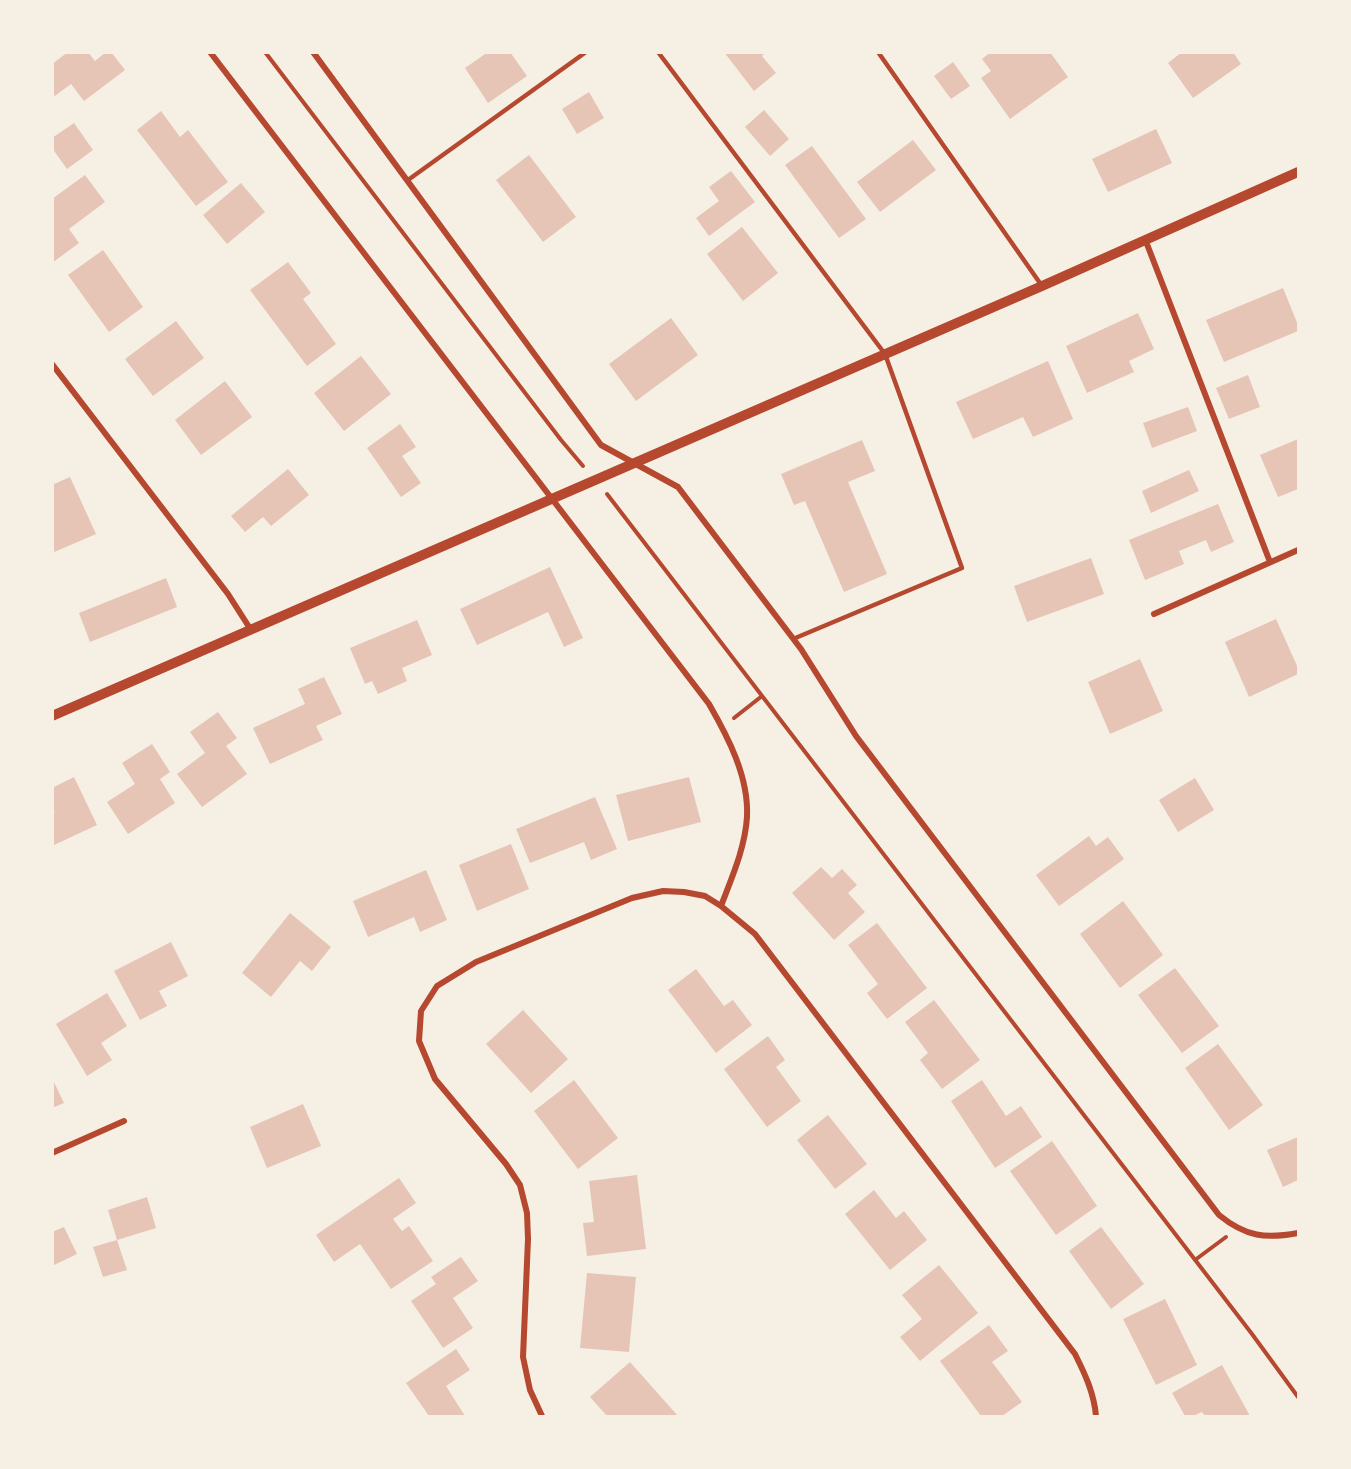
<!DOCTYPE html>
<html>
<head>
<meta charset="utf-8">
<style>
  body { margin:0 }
  #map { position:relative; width:1351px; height:1469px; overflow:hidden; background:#f6efe4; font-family:Rubik,sans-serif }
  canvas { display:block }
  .frame { position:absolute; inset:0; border:54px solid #f6efe4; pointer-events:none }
</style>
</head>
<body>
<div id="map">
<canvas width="1351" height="1469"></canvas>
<div class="frame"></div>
</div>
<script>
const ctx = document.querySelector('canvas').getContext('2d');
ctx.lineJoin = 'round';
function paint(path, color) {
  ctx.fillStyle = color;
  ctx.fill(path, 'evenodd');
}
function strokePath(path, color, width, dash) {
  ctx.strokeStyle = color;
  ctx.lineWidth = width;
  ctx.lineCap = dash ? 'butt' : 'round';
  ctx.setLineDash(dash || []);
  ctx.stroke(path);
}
paint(new Path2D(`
  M68,52H88L95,61L106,52H111L125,70L84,101L71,84L52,98V64Z
  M488,52H510L527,76L488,103L465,68Z
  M724,52H766L762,56L776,73L754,91Z
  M991,52H1050L1068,77L1010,119L981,78L991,71L982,59Z
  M1182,52H1233L1241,64L1193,98L1168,63Z
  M953,62L970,86L951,99L934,76Z
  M589,92L604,118L577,134L562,109Z
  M764,110L789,139L770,156L745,127Z
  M161,111L180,137L188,130L228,182L196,206L137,130Z
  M74,123L93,150L67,169L52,148V138Z
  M1156,129L1172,163L1108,192L1092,159Z
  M913,140L936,170L880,212L857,182Z
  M812,146L866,219L839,238L785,165Z
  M529,155L576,217L543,242L496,180Z
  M731,171L755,202L709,236L696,218L719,201L709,187Z
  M85,175L105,202L69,229L79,243L52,263V199Z
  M241,183L265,212L227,244L203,215Z
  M742,227L778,273L743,301L707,254Z
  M103,250L143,307L109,332L68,275Z
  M288,262L311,293L303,299L336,344L307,366L250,290Z
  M1283,288L1298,325V331L1224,362L1206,320Z
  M1138,313L1154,349L1129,361L1134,372L1087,393L1066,346Z
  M671,318L698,355L636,401L609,364Z
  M176,321L204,358L153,396L125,359Z
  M361,356L391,394L344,431L314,393Z
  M1048,361L1073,419L1033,437L1023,417L973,439L956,402Z
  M1248,375L1260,407L1229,419L1216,388Z
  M225,381L252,417L201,455L175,420Z
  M1188,407L1197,431L1152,448L1143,423Z
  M400,424L416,447L402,456L421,483L401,497L367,448Z
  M1298,439V489L1278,497L1260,455Z
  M862,440L875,471L848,482L887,574L844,592L805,501L794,505L781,474Z
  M288,469L309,495L271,526L263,517L245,532L231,516Z
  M1189,470L1199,491L1151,513L1142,491Z
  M70,477L96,534L52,553V485Z
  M1218,504L1234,542L1211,552L1206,540L1179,551L1184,564L1145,580L1129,540Z
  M1091,558L1104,594L1027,622L1014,586Z
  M550,567L583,638L564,647L548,612L477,645L460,609Z
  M166,578L177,607L90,642L79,613Z
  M1276,619L1298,668V674L1249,697L1225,642Z
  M417,620L432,655L402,668L407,681L378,694L372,681L365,684L350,648Z
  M1140,659L1163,711L1110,734L1088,682Z
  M324,677L342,714L316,726L323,740L270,764L253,728L305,704L298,689Z
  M218,712L237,738L226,746L247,774L202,807L177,774L205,753L190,732Z
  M152,744L170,772L160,779L175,803L128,834L107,802L135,784L122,763Z
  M74,777L97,825L52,846V814L55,813L52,809V788Z
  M689,777L701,822L628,841L616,795Z
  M1195,778L1214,810L1178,832L1159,800Z
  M595,797L617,849L591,860L584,842L530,863L516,829Z
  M1089,836L1096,846L1108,837L1124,859L1059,906L1036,875Z
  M511,844L529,889L477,911L459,865Z
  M821,867L832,878L842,869L857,885L848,893L865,912L834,940L792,893Z
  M426,870L447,920L420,932L414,917L368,937L353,901Z
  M1123,901L1163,955L1120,988L1080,934Z
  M290,913L331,947L312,971L300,961L271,997L242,973Z
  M877,923L927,988L887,1019L867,993L878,984L848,945Z
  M171,942L188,976L159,991L167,1006L140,1020L114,971Z
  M1175,968L1219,1026L1182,1053L1138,995Z
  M696,969L724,1006L733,1000L752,1025L716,1053L668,990Z
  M107,993L127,1026L101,1043L112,1060L87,1076L56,1024Z
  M934,1000L980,1060L942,1089L920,1060L928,1053L905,1022Z
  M523,1010L568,1059L531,1093L486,1044Z
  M768,1036L785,1060L776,1067L801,1101L767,1127L724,1069Z
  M1218,1044L1263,1105L1229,1130L1185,1068Z
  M52,1078L64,1103L52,1108Z
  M574,1080L618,1138L578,1169L534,1111Z
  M982,1080L1006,1116L1021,1106L1042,1137L995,1168L951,1101Z
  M303,1104L321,1146L267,1168L250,1127Z
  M828,1115L867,1164L835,1189L797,1140Z
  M1298,1137V1180L1283,1187L1267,1150Z
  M1052,1141L1097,1206L1056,1235L1010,1171Z
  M637,1175L646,1249L587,1256L583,1223L594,1222L589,1181Z
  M399,1178L416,1203L393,1219L402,1231L409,1226L433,1261L391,1289L360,1244L334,1262L316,1235Z
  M874,1190L896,1218L904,1211L927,1240L890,1270L845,1214Z
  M147,1197L156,1228L117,1240L108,1210Z
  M64,1227L77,1254L52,1266V1232Z
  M1101,1227L1144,1284L1111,1309L1069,1251Z
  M117,1240L127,1270L103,1277L93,1247Z
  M461,1257L478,1281L453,1298L473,1328L443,1348L411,1301L436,1284L431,1277Z
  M939,1265L978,1313L920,1361L900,1337L922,1319L902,1295Z
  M587,1273L636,1277L629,1352L580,1348Z
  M1165,1299L1197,1365L1156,1385L1123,1319Z
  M989,1325L1008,1351L992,1362L1022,1402L1002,1416H981L940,1361Z
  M456,1349L470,1370L446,1386L465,1416H429L406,1383Z
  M630,1362L678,1416H607L590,1397Z
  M1222,1365L1250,1416H1205L1202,1412L1193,1416H1185L1172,1393Z`), '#e6c5b7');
strokePath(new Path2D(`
  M265,52L561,440L583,466
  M607,494L1252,1334L1298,1397
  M734,718L762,696
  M1195,1260L1226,1237`), '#b5482f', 4);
strokePath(new Path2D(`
  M658,52L885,354L962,568L793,639
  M878,52L1042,286
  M408,180L586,52`), '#b5482f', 4.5);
strokePath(new Path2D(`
  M210,52L709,704C728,737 749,777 747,817C745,848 732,877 721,906
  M313,52L601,445L678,487L801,649L856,736L1219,1215C1246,1237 1266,1239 1298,1233
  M1145,239L1270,562
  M52,364L228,594L251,630
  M1154,614L1298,550
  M52,1153L124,1121
  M542,1416L530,1390L523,1357L528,1239L527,1213L520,1185L506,1164L435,1079L419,1041L421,1011L437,986L476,962L632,898L663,891L684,892L705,896L721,906L755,934L1075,1354C1085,1374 1094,1393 1096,1416`), '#b5482f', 6);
strokePath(new Path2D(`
  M52,716L1042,286L1298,172`), '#b5482f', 10);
</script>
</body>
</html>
